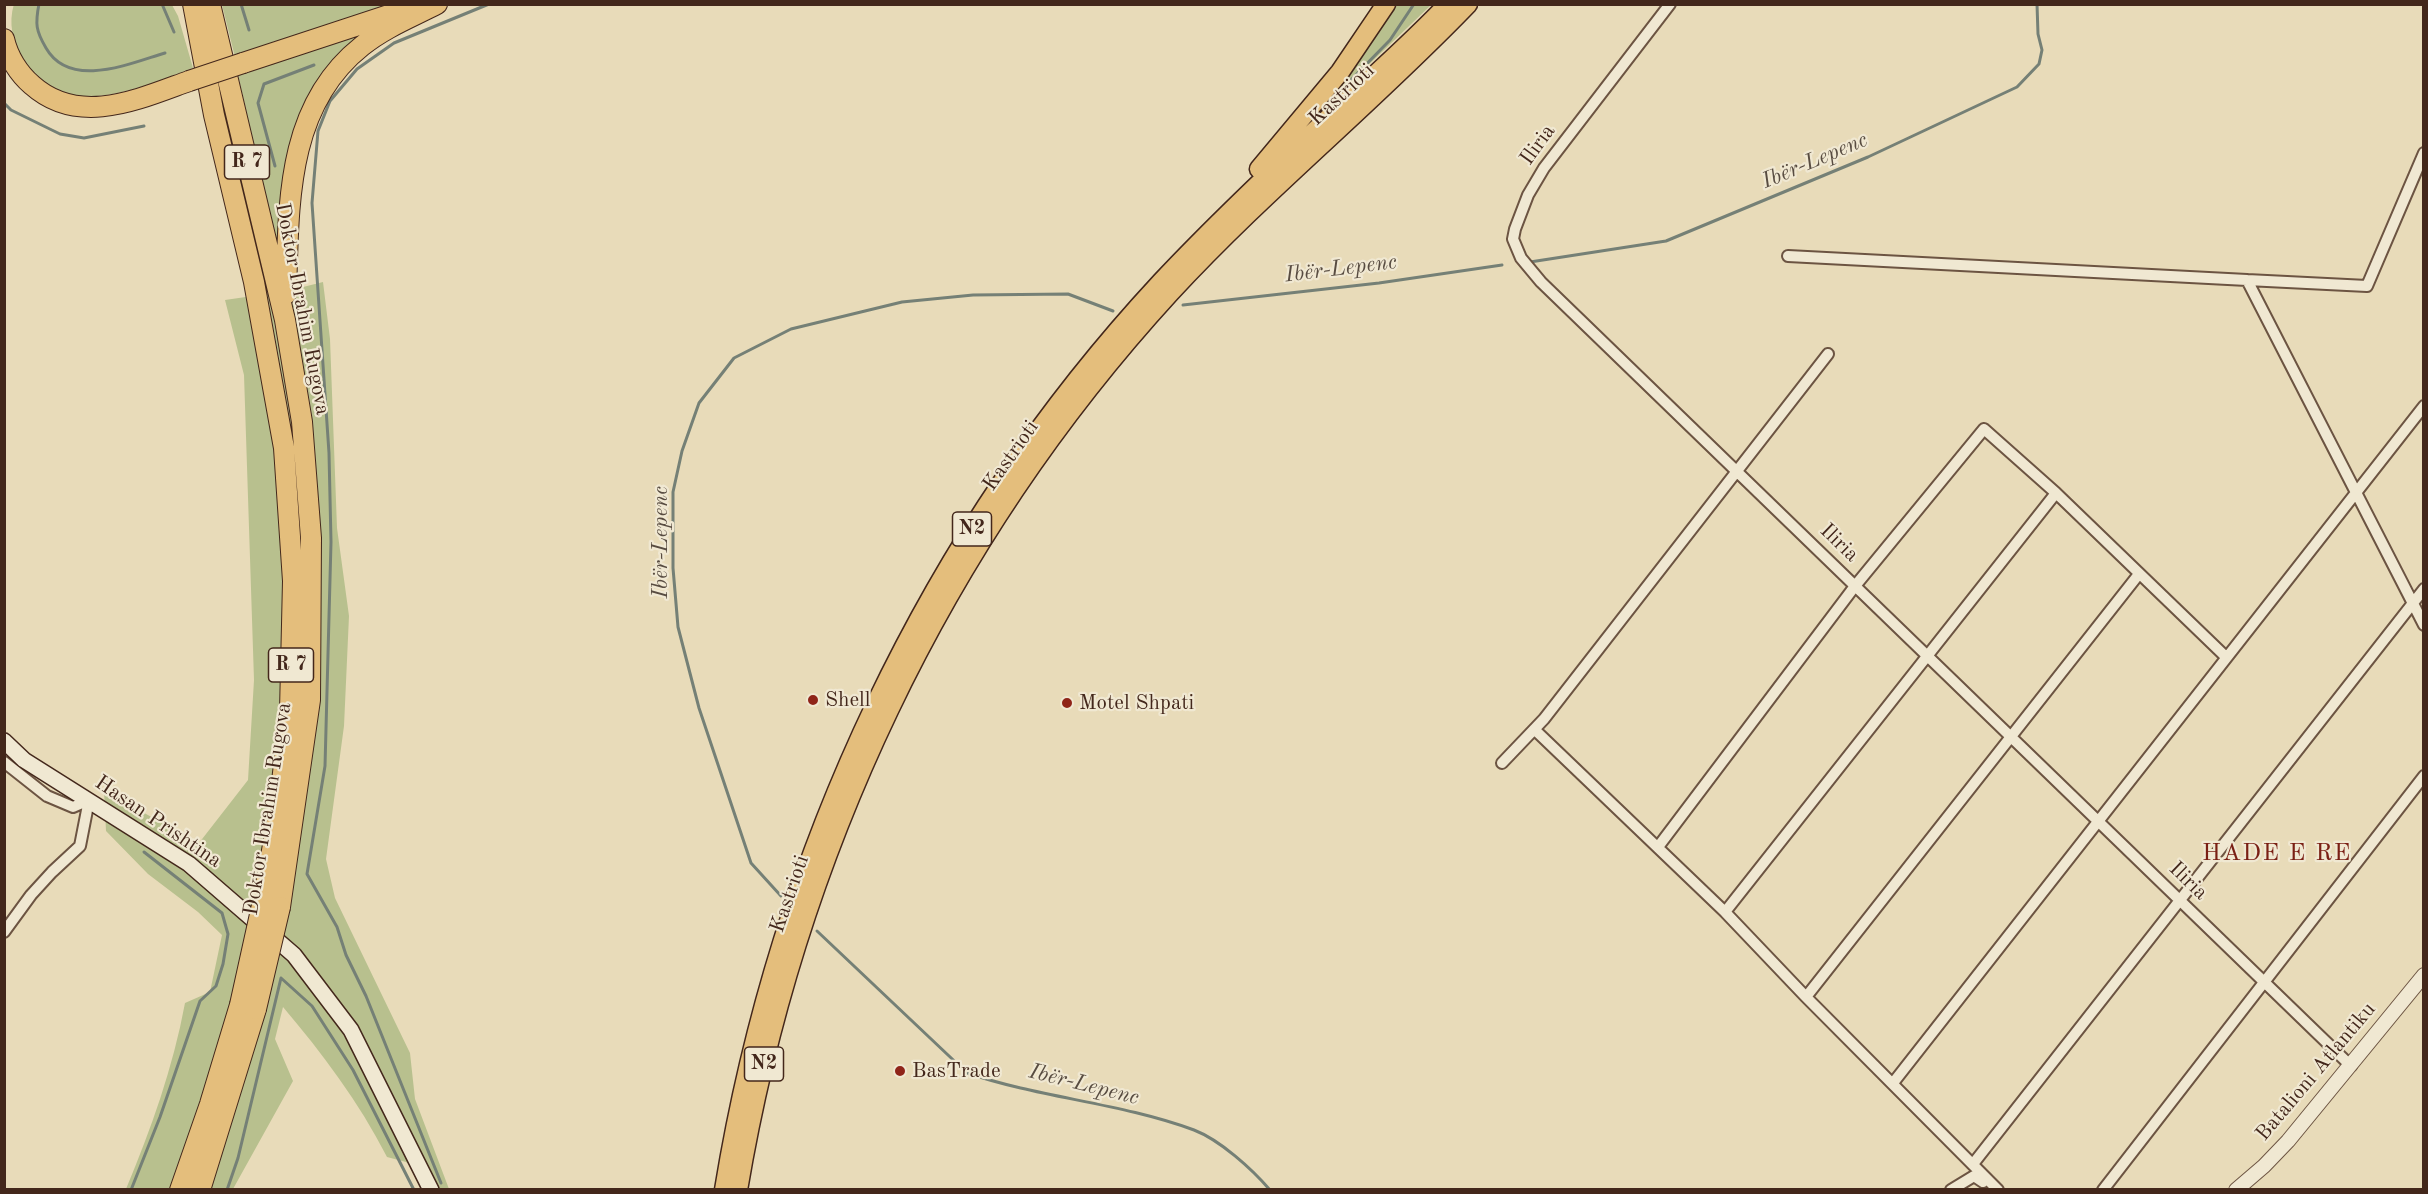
<!DOCTYPE html>
<html>
<head>
<meta charset="utf-8">
<style>
  body { margin:0 }
  #map { position:relative; width:2428px; height:1194px; overflow:hidden; background:#e8dbb9; font-family:"Old Standard TT",serif }
  canvas { display:block }
  .frame { position:absolute; inset:0; border:6px solid #43271b; pointer-events:none }
</style>
</head>
<body>
<div id="map">
<canvas width="2428" height="1194"></canvas>
<div class="frame"></div>
</div>
<script>
const ctx = document.querySelector('canvas').getContext('2d');
ctx.lineJoin = 'round';
function paint(path, color) {
  ctx.fillStyle = color;
  ctx.fill(path, 'evenodd');
}
function strokePath(path, color, width, dash) {
  ctx.strokeStyle = color;
  ctx.lineWidth = width;
  ctx.lineCap = dash ? 'butt' : 'round';
  ctx.setLineDash(dash || []);
  ctx.stroke(path);
}
function label(font, color, halo, rows, align = 'center') {
  ctx.font = font + ' "Old Standard TT",serif';
  ctx.lineWidth = 4.5;
  ctx.setLineDash([]);
  ctx.textBaseline = 'middle';
  ctx.strokeStyle = halo;
  ctx.fillStyle = color;
  for (const [text, x, y, turn = 0] of rows) {
    ctx.save();
    ctx.translate(x, y);
    ctx.rotate((+turn || 0) * Math.PI / 180);
    ctx.textAlign = isNaN(turn) ? turn : align;
    if (halo) ctx.strokeText(text, 0, 0);
    ctx.fillText(text, 0, 0);
    ctx.restore();
  }
}
paint(new Path2D(`
  M14,4L172,5L178,16L193,68C140,88 58,125 22,58C13,41 8,24 14,4Z
  M222,5H407L235,57Z
  M1391,5H1431L1359,74L1305,121Z
  M389,21L305,108L284,276L238,75Z
  M323,282L330,339L337,528L349,616L344,726L326,859L335,898L410,1053L415,1099L449,1189H439L406,1162L387,1157C359,1102 322,1053 283,1007L275,1039L293,1081L233,1189H126C151,1129 173,1068 185,1003L210,992L222,935L198,912L148,874L106,831L104,791L199,843L248,780L254,680L244,375L225,300L287,291Z`), '#b8c08e');
strokePath(new Path2D(`
  M39,4C35,24 36,31 46,48C70,90 131,63 165,53
  M162,4L174,32
  M241,4L249,30
  M1347,84L1390,40L1414,4
  M4,103L11,110L60,134L84,138L144,126
  M275,166L258,103L264,84L314,65
  M1530,262L1666,241L1868,157L2017,87L2039,64L2042,50L2038,34L2037,4
  M1183,305L1379,283L1502,265
  M781,896L751,863L699,708L678,627L673,568V492L682,451L699,403L734,358L791,329L902,302L973,295L1068,294L1113,311
  M817,931L967,1073C1041,1098 1121,1103 1194,1130C1220,1140 1252,1169 1270,1190
  M441,1183L366,996L346,955L337,927L307,874L325,766L331,542L329,453L312,203L318,131L330,101L357,69L394,43L489,4
  M131,1190L160,1117L200,1001L216,986L223,964L228,934L222,913L144,852
  M227,1190L238,1158L281,978L312,1006L353,1070L414,1190`), '#758076', 3);
const minor = new Path2D(`
  M1670,4L1544,168L1528,195L1515,229L1513,239L1521,258L1541,282L2351,1066
  M1788,256L2247,280L2424,625
  M2247,280L2367,286L2424,153
  M1535,730L1725,912L1806,997L1998,1190
  M4,762L47,796L73,807L89,800
  M1502,763L1544,719L1828,354
  M1658,847L1855,586L1984,429L2056,493L2226,657
  M1725,912L2056,493
  M4,932L31,895L52,872L80,846L89,800
  M1806,997L2139,574
  M1893,1083L2424,406
  M1973,1164L2424,589
  M1951,1190L1974,1176L1983,1182
  M2103,1190L2424,776`);
const tertiary = new Path2D(`
  M2236,1190L2264,1166L2288,1141L2424,975`);
const secondary = new Path2D(`
  M4,741L24,760L189,864L294,955L351,1030L431,1190`);
const trunk = new Path2D(`
  M1259,169L1340,72L1386,4
  M724,1190C779,853 928,533 1161,282C1221,218 1285,158 1350,98C1383,67 1417,37 1448,4
  M738,1190C794,856 941,543 1170,293C1264,191 1372,104 1468,4`);
const motorway = new Path2D(`
  M193,4L214,115L254,282L284,448L293,581L290,711L278,817L263,901
  M210,4L285,320L302,422L311,538L310,700L280,907
  M4,39C8,57 19,74 32,85C79,127 139,99 189,81
  M243,63L404,10
  M286,294C289,206 285,107 362,46C384,28 412,17 437,4
  M180,1190L210,1104L240,1005
  M200,1190L256,1009`);
strokePath(minor, '#6c5442', 14);
strokePath(tertiary, '#6c5442', 16);
strokePath(secondary, '#43271b', 18);
strokePath(trunk, '#43271b', 21);
strokePath(motorway, '#43271b', 22);
strokePath(minor, '#f0e8d2', 10);
strokePath(tertiary, '#f0e8d2', 14);
strokePath(secondary, '#f0e8d2', 15);
strokePath(trunk, '#e4be7c', 18);
strokePath(motorway, '#e4be7c', 20);
const motorwayBridge = new Path2D(`
  M189,81L243,63
  M240,1005L263,901
  M256,1009L280,907`);
strokePath(motorwayBridge, '#43271b', 22, []);
strokePath(motorwayBridge, '#e4be7c', 20);
for (const [x, y, r, color] of [
  [813,700,6,"#8f2418"],
  [1067,703,6,"#8f2418"],
  [900,1071,6,"#8f2418"]
]) {
  const dot = new Path2D();
  dot.arc(x, y, r, 0, 2 * Math.PI);
  ctx.fillStyle = color;
  ctx.fill(dot);
  strokePath(dot, '#f0e8d2', 2);
}
for (const [x, y, w] of [
  [247,162,45],
  [972,529,39],
  [291,665,45],
  [764,1064,39]
]) {
  const box = new Path2D();
  box.roundRect(x - w / 2, y - 17, w, 34, 4.5);
  ctx.fillStyle = '#f0e8d2';
  ctx.fill(box);
  strokePath(box, '#43271b', 1.5);
}
label('bold 20px', '#43271b', null, [
  ["R 7",247,162],
  ["N2",972,529],
  ["R 7",291,665],
  ["N2",764,1064]
]);
label('21px', '#43271b', '#f0e8d2', [
  ["Kastrioti",1342,95,-43],
  ["Iliria",1538,145,-54],
  ["Doktor Ibrahim Rugova",302,309,79],
  ["Kastrioti",1011,456,-55],
  ["Iliria",1839,543,44],
  ["Doktor Ibrahim Rugova",268,809,-81],
  ["Hasan Prishtina",158,822,34],
  ["Iliria",2188,881,44],
  ["Kastrioti",790,894,-71],
  ["Batalioni Atlantiku",2316,1072,-50]
]);
label('21px', '#43271b', '#f0e8d2', [
  ["Shell",825,700],
  ["Motel Shpati",1079,703],
  ["BasTrade",912,1071]
], 'left');
label('italic 22px', '#584c41', '#f0e8d2', [
  ["Ibër-Lepenc",1815,161,-23],
  ["Ibër-Lepenc",1341,269,-7],
  ["Ibër-Lepenc",661,542,-90],
  ["Ibër-Lepenc",1084,1085,14]
]);
ctx.letterSpacing = '1.5px';
label('24px', '#7a1f14', '#f0e8d2', [
  ["HADE E RE",2277,854]
]);
ctx.letterSpacing = '0px';
</script>
</body>
</html>
